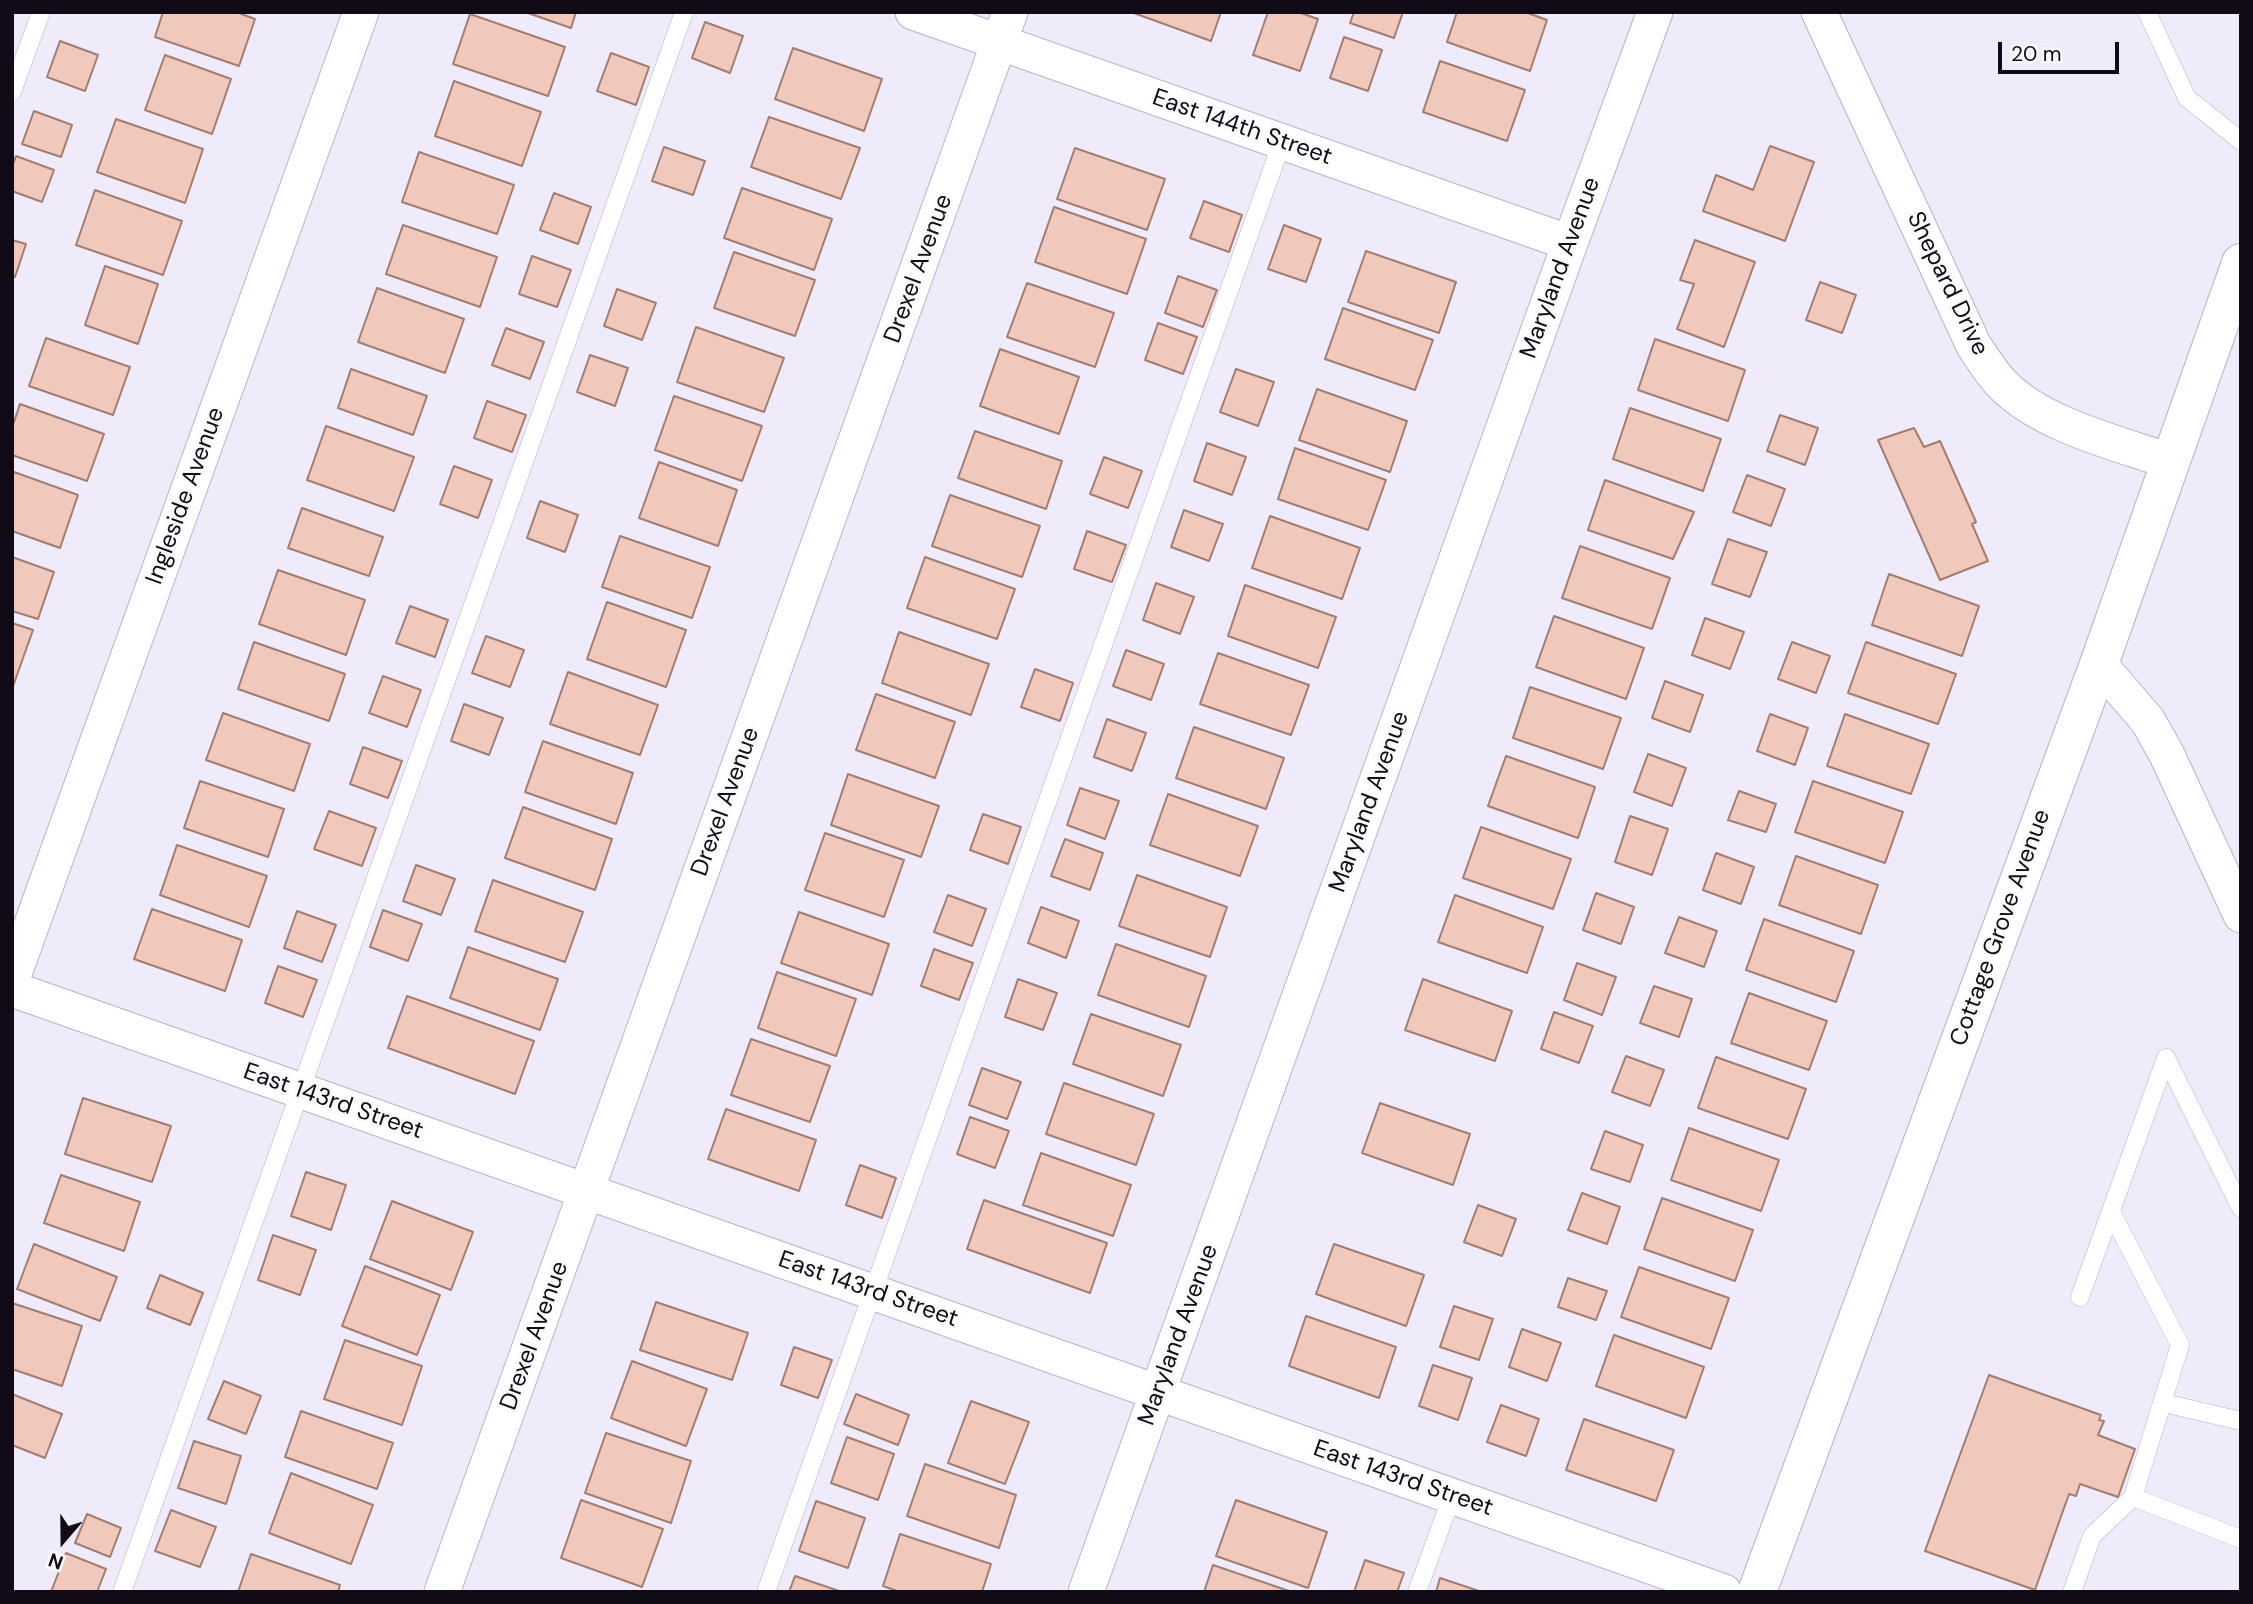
<!DOCTYPE html>
<html>
<head>
<meta charset="utf-8">
<style>
  body { margin:0 }
  #map { position:relative; width:2253px; height:1604px; overflow:hidden; background:#f0ebfa; font-family:"DM Sans",sans-serif }
  canvas { display:block }
  .frame { position:absolute; inset:0; border:14px solid #100b17; pointer-events:none }
  .north { position:absolute; left:28px; top:1506px; width:70px; height:70px; -webkit-text-stroke:5px #fbfbfb; paint-order:stroke; rotate:200deg; font-size:19px; font-weight:700; line-height:28px; text-align:center; color:#100b17 }
  .north::after { content:''; display:block; margin:auto; width:24px; height:32px; background:#100b17; clip-path:polygon(50% 0,100% 100%,50% 72%,0 100%) }
  .scale { position:absolute; left:1998px; top:42px; width:121px; height:32px; box-sizing:border-box; border:4px solid #100b17; border-top:0; padding-left:9px; font-size:21px; line-height:24px; white-space:nowrap; color:#100b17; -webkit-text-stroke:5px #fbfbfb; paint-order:stroke }
</style>
</head>
<body>
<div id="map">
<canvas width="2253" height="1604"></canvas>
<div class="frame"></div>
<div class="north">N</div>
<div class="scale">20 m</div>
</div>
<script>
const ctx = document.querySelector('canvas').getContext('2d');
ctx.lineJoin = 'round';
function paint(path, color) {
  ctx.fillStyle = color;
  ctx.fill(path, 'evenodd');
}
function strokePath(path, color, width, dash) {
  ctx.strokeStyle = color;
  ctx.lineWidth = width;
  ctx.lineCap = dash ? 'butt' : 'round';
  ctx.setLineDash(dash || []);
  ctx.stroke(path);
}
function label(font, color, halo, rows, align = 'center') {
  ctx.font = font + ' "DM Sans",sans-serif';
  ctx.lineWidth = 7;
  ctx.setLineDash([]);
  ctx.textBaseline = 'middle';
  ctx.strokeStyle = halo;
  ctx.fillStyle = color;
  for (const [text, x, y, turn = 0] of rows) {
    ctx.save();
    ctx.translate(x, y);
    ctx.rotate((+turn || 0) * Math.PI / 180);
    ctx.textAlign = isNaN(turn) ? turn : align;
    if (halo) ctx.strokeText(text, 0, 0);
    ctx.fillText(text, 0, 0);
    ctx.restore();
  }
}
const building = new Path2D(`
  M163,12H236L255,19L239,66L155,37Z
  M525,12H576L571,28Z
  M1131,12H1221L1211,41Z
  M1268,12H1298L1318,19L1300,71L1253,55Z
  M1354,12H1403L1394,38L1350,23Z
  M1457,12H1525L1547,20L1530,71L1447,42Z
  M470,14L565,47L548,96L453,64Z
  M705,22L743,36L730,73L692,58Z
  M1344,37L1382,50L1368,91L1330,78Z
  M60,41L98,55L85,91L47,77Z
  M793,48L882,79L864,131L775,99Z
  M611,53L649,67L636,105L597,91Z
  M165,55L231,79L212,134L145,110Z
  M1440,61L1525,90L1507,141L1423,112Z
  M454,81L541,112L522,166L435,136Z
  M34,111L72,125L61,157L22,144Z
  M769,117L860,148L841,199L751,167Z
  M116,119L203,149L185,203L97,172Z
  M1770,146L1814,162L1785,241L1703,211L1716,175L1753,190Z
  M664,147L705,161L693,195L652,181Z
  M1075,148L1165,179L1147,230L1057,199Z
  M419,152L514,185L497,234L402,202Z
  M16,156L54,170L42,202L12,191V167Z
  M742,188L832,219L814,270L724,238Z
  M95,190L182,221L163,275L76,245Z
  M554,193L591,207L578,244L540,230Z
  M1204,201L1242,215L1229,252L1190,238Z
  M1054,207L1146,239L1127,294L1035,262Z
  M403,225L497,257L480,307L386,274Z
  M1284,225L1321,239L1306,282L1268,269Z
  M12,240L26,244L15,277L12,276Z
  M1695,240L1755,262L1724,347L1677,329L1694,284L1680,280Z
  M1366,251L1456,282L1439,333L1348,302Z
  M734,252L815,280L795,336L714,308Z
  M532,256L571,270L557,307L519,294Z
  M105,266L158,284L138,344L85,325Z
  M1178,276L1217,290L1203,327L1165,313Z
  M1820,282L1856,295L1842,333L1806,320Z
  M1027,283L1114,313L1095,367L1007,337Z
  M377,288L464,319L445,373L358,342Z
  M617,289L656,303L642,340L604,326Z
  M1343,308L1433,340L1415,390L1325,359Z
  M1158,323L1197,337L1183,374L1145,360Z
  M696,327L784,358L764,412L677,382Z
  M506,328L544,342L530,379L492,365Z
  M46,338L130,367L113,415L29,386Z
  M1655,339L1745,370L1728,421L1638,390Z
  M1000,349L1079,377L1059,434L980,406Z
  M590,355L628,368L615,406L577,392Z
  M351,369L427,396L413,435L338,408Z
  M1236,369L1274,382L1258,426L1220,412Z
  M1317,389L1407,421L1390,472L1299,440Z
  M674,396L762,426L742,481L655,450Z
  M487,401L526,415L512,452L474,438Z
  M20,404L104,434L87,481L12,455V428Z
  M1630,408L1721,439L1703,491L1613,459Z
  M1780,415L1818,428L1805,465L1767,451Z
  M326,426L414,457L394,511L307,480Z
  M1914,428L1924,447L1940,441L1976,522L1972,524L1988,561L1940,580L1878,440Z
  M975,431L1062,461L1046,509L958,478Z
  M1207,443L1246,457L1232,495L1194,481Z
  M1295,448L1386,480L1368,530L1278,499Z
  M1104,457L1142,471L1128,508L1090,494Z
  M659,462L737,490L718,546L639,518Z
  M454,466L492,480L478,518L440,504Z
  M14,472L78,495L60,548L12,531V478Z
  M1747,475L1785,489L1771,526L1733,512Z
  M1605,480L1694,512L1673,559L1588,530Z
  M950,495L1040,526L1022,577L932,546Z
  M540,501L578,515L565,552L527,538Z
  M302,508L383,537L369,576L288,548Z
  M1184,510L1223,524L1209,561L1171,547Z
  M1270,516L1360,548L1342,599L1252,568Z
  M1087,531L1126,545L1112,582L1074,569Z
  M620,536L710,567L692,618L602,587Z
  M1728,539L1767,552L1750,597L1712,584Z
  M1580,546L1670,578L1652,629L1562,598Z
  M12,557L54,572L38,619L12,611Z
  M925,557L1015,589L997,639L907,608Z
  M278,570L365,600L346,655L259,624Z
  M1889,574L1979,606L1962,656L1872,625Z
  M1156,583L1194,597L1180,634L1143,620Z
  M1245,585L1336,617L1318,668L1228,636Z
  M607,602L686,630L666,687L587,659Z
  M410,606L448,620L435,657L396,643Z
  M1554,616L1644,648L1626,699L1536,667Z
  M1705,618L1744,632L1730,669L1692,655Z
  M12,623L33,630L12,689Z
  M899,632L989,664L971,715L882,683Z
  M486,636L524,650L510,687L472,673Z
  M254,642L345,674L329,721L238,689Z
  M1792,642L1830,656L1816,693L1778,679Z
  M1866,642L1956,674L1938,724L1848,693Z
  M1126,650L1164,664L1151,700L1113,686Z
  M1218,653L1309,685L1291,735L1200,704Z
  M1035,669L1073,683L1060,721L1021,707Z
  M568,672L658,705L640,755L550,724Z
  M383,676L421,690L407,727L369,713Z
  M1665,681L1703,695L1690,732L1652,718Z
  M1530,687L1621,718L1603,769L1513,738Z
  M876,694L955,722L935,778L856,750Z
  M464,704L503,718L489,755L451,741Z
  M223,713L310,744L294,791L206,760Z
  M1770,714L1808,728L1795,765L1757,751Z
  M1845,714L1929,744L1911,794L1827,766Z
  M1107,719L1146,733L1132,771L1094,757Z
  M1194,727L1284,758L1266,809L1176,778Z
  M543,741L633,773L616,824L525,792Z
  M363,747L402,761L388,798L350,784Z
  M1648,754L1686,768L1672,806L1634,792Z
  M1506,756L1595,787L1578,838L1488,806Z
  M848,774L939,806L921,857L831,825Z
  M200,781L284,809L268,857L184,828Z
  M1813,781L1903,812L1885,863L1795,832Z
  M1080,788L1119,801L1105,839L1067,825Z
  M1739,791L1776,804L1766,832L1728,820Z
  M1168,794L1258,826L1240,876L1150,845Z
  M523,807L612,839L595,890L505,858Z
  M329,811L376,828L362,866L314,849Z
  M983,814L1021,827L1008,864L970,850Z
  M1630,816L1668,829L1652,875L1615,862Z
  M1481,827L1571,859L1553,909L1463,878Z
  M825,833L904,860L884,917L805,890Z
  M1065,839L1103,853L1090,890L1051,876Z
  M177,845L267,876L249,927L160,895Z
  M1716,853L1754,867L1741,904L1703,890Z
  M1796,856L1878,885L1861,934L1779,905Z
  M416,865L455,879L441,915L403,901Z
  M1137,875L1227,907L1210,957L1119,926Z
  M493,880L583,912L565,962L475,931Z
  M1596,893L1634,907L1621,944L1583,930Z
  M948,895L986,909L972,946L934,932Z
  M1455,895L1543,927L1527,973L1438,942Z
  M1041,907L1079,921L1066,958L1028,943Z
  M152,909L242,940L225,991L134,959Z
  M383,910L422,924L408,961L370,947Z
  M297,911L336,925L322,962L284,948Z
  M799,912L889,944L872,995L781,963Z
  M1679,917L1717,931L1704,967L1665,953Z
  M1764,919L1854,951L1836,1002L1746,970Z
  M1116,944L1206,976L1189,1027L1098,995Z
  M468,947L558,979L540,1030L450,998Z
  M934,949L973,963L959,1000L921,986Z
  M1577,963L1616,977L1602,1015L1564,1000Z
  M278,966L317,980L303,1017L265,1003Z
  M777,972L856,999L836,1056L758,1028Z
  M1018,979L1057,993L1043,1030L1005,1017Z
  M1423,979L1512,1011L1495,1061L1405,1030Z
  M1654,986L1692,999L1679,1037L1640,1023Z
  M1749,993L1827,1021L1809,1070L1731,1043Z
  M407,996L534,1041L515,1094L388,1048Z
  M1554,1012L1593,1026L1579,1063L1541,1049Z
  M1091,1014L1181,1045L1163,1096L1073,1064Z
  M751,1039L830,1066L810,1122L731,1095Z
  M1626,1056L1664,1070L1650,1106L1612,1092Z
  M1716,1057L1806,1089L1788,1139L1698,1108Z
  M982,1068L1021,1082L1007,1119L969,1105Z
  M1064,1083L1154,1114L1136,1165L1046,1134Z
  M83,1098L171,1126L152,1182L65,1154Z
  M1380,1103L1470,1134L1453,1185L1362,1153Z
  M726,1109L816,1140L799,1191L708,1159Z
  M970,1117L1009,1131L995,1168L957,1154Z
  M1689,1128L1779,1160L1761,1211L1671,1180Z
  M1605,1131L1643,1145L1630,1182L1591,1169Z
  M1041,1153L1131,1185L1113,1236L1023,1205Z
  M860,1165L896,1178L882,1218L846,1205Z
  M306,1172L346,1185L331,1230L291,1216Z
  M61,1175L140,1202L124,1251L44,1223Z
  M1582,1193L1620,1207L1607,1244L1568,1230Z
  M1662,1198L1753,1230L1735,1281L1644,1249Z
  M984,1200L1107,1243L1090,1293L967,1249Z
  M392,1201L473,1232L451,1290L370,1259Z
  M1478,1205L1516,1219L1502,1256L1464,1242Z
  M273,1235L316,1250L300,1295L258,1280Z
  M34,1244L117,1277L100,1321L17,1289Z
  M1334,1244L1424,1275L1406,1326L1316,1294Z
  M365,1266L440,1295L417,1355L342,1326Z
  M1639,1267L1729,1298L1711,1349L1621,1317Z
  M160,1275L203,1293L190,1325L147,1308Z
  M1568,1278L1607,1291L1596,1320L1558,1307Z
  M656,1302L748,1333L732,1380L640,1350Z
  M12,1303L82,1326L62,1386L12,1369Z
  M1454,1306L1493,1319L1479,1360L1440,1347Z
  M1306,1316L1396,1347L1379,1398L1289,1366Z
  M1522,1329L1561,1343L1547,1381L1509,1367Z
  M1614,1335L1704,1367L1686,1418L1596,1386Z
  M345,1340L422,1366L402,1425L324,1399Z
  M794,1347L832,1360L818,1398L781,1385Z
  M632,1361L707,1389L686,1446L611,1418Z
  M1433,1365L1472,1378L1458,1420L1419,1406Z
  M1989,1375L2101,1415L2099,1420L2104,1421L2098,1435L2135,1449L2118,1497L2080,1484L2076,1496L2069,1494L2035,1590L1925,1551Z
  M224,1381L261,1396L246,1434L208,1419Z
  M12,1394L62,1414L45,1458L12,1445Z
  M856,1394L909,1415L898,1445L844,1424Z
  M971,1401L1029,1422L1005,1484L948,1463Z
  M1501,1405L1539,1419L1526,1456L1487,1442Z
  M301,1411L393,1443L377,1489L285,1457Z
  M1584,1419L1674,1450L1656,1501L1566,1470Z
  M606,1433L691,1461L671,1523L585,1493Z
  M847,1437L894,1454L878,1500L831,1483Z
  M194,1441L241,1456L226,1504L178,1488Z
  M925,1464L1016,1495L999,1548L907,1516Z
  M291,1473L373,1505L351,1564L269,1533Z
  M581,1500L663,1529L642,1587L561,1558Z
  M1236,1500L1327,1532L1308,1588L1216,1556Z
  M816,1501L865,1518L848,1568L799,1551Z
  M171,1510L216,1527L200,1567L155,1551Z
  M87,1514L121,1528L110,1557L75,1543Z
  M900,1534L991,1564L982,1592H900L883,1586Z
  M66,1553L106,1569L97,1592H51Z
  M251,1554L340,1585L338,1592H238Z
  M1365,1560L1404,1573L1397,1592H1354Z
  M1213,1565L1292,1592H1204Z
  M795,1576L842,1592H789Z
  M1440,1578L1479,1591L1436,1592Z`);
paint(building, '#f1c9bc');
strokePath(building, '#a27d71', 2);
const lane = new Path2D(`
  M2147,12L2187,98L2241,141
  M12,92L41,12
  M2080,1297L2166,1058L2241,1208
  M2164,1403L2241,1421
  M2133,1497L2241,1539
  M122,1592L684,12
  M766,1592L1282,142
  M1417,1592L1452,1496
  M2072,1592L2092,1536L2133,1497L2180,1345L2111,1212`);
const street = new Path2D(`
  M913,12L1570,243
  M1819,12L1974,346C1983,359 1992,374 2003,385C2042,425 2117,443 2169,461
  M2099,664L2148,721L2167,755L2241,915
  M12,979L361,12
  M12,989L1724,1592
  M442,1592L1010,12
  M1086,1592L1570,243L1655,12`);
const secondary = new Path2D(`
  M1757,1592L2099,664L2241,263`);
strokePath(lane, '#baafd1', 19);
strokePath(street, '#baafd1', 37);
strokePath(secondary, '#baafd1', 40);
strokePath(lane, '#fff', 18);
strokePath(street, '#fff', 35);
strokePath(secondary, '#fff', 38);
label('24px', '#100b17', '#fbfbfb', [
  ["East 144th Street",1242,128,19],
  ["Maryland Avenue",1561,268,-70],
  ["Drexel Avenue",919,269,-70],
  ["Shepard Drive",1947,284,64],
  ["Ingleside Avenue",186,496,-70],
  ["Drexel Avenue",726,802,-70],
  ["Maryland Avenue",1370,802,-70],
  ["Cottage Grove Avenue",2001,928,-70],
  ["East 143rd Street",333,1102,19],
  ["East 143rd Street",868,1290,19],
  ["Maryland Avenue",1179,1335,-70],
  ["Drexel Avenue",535,1336,-70],
  ["East 143rd Street",1403,1479,19]
]);
</script>
</body>
</html>
